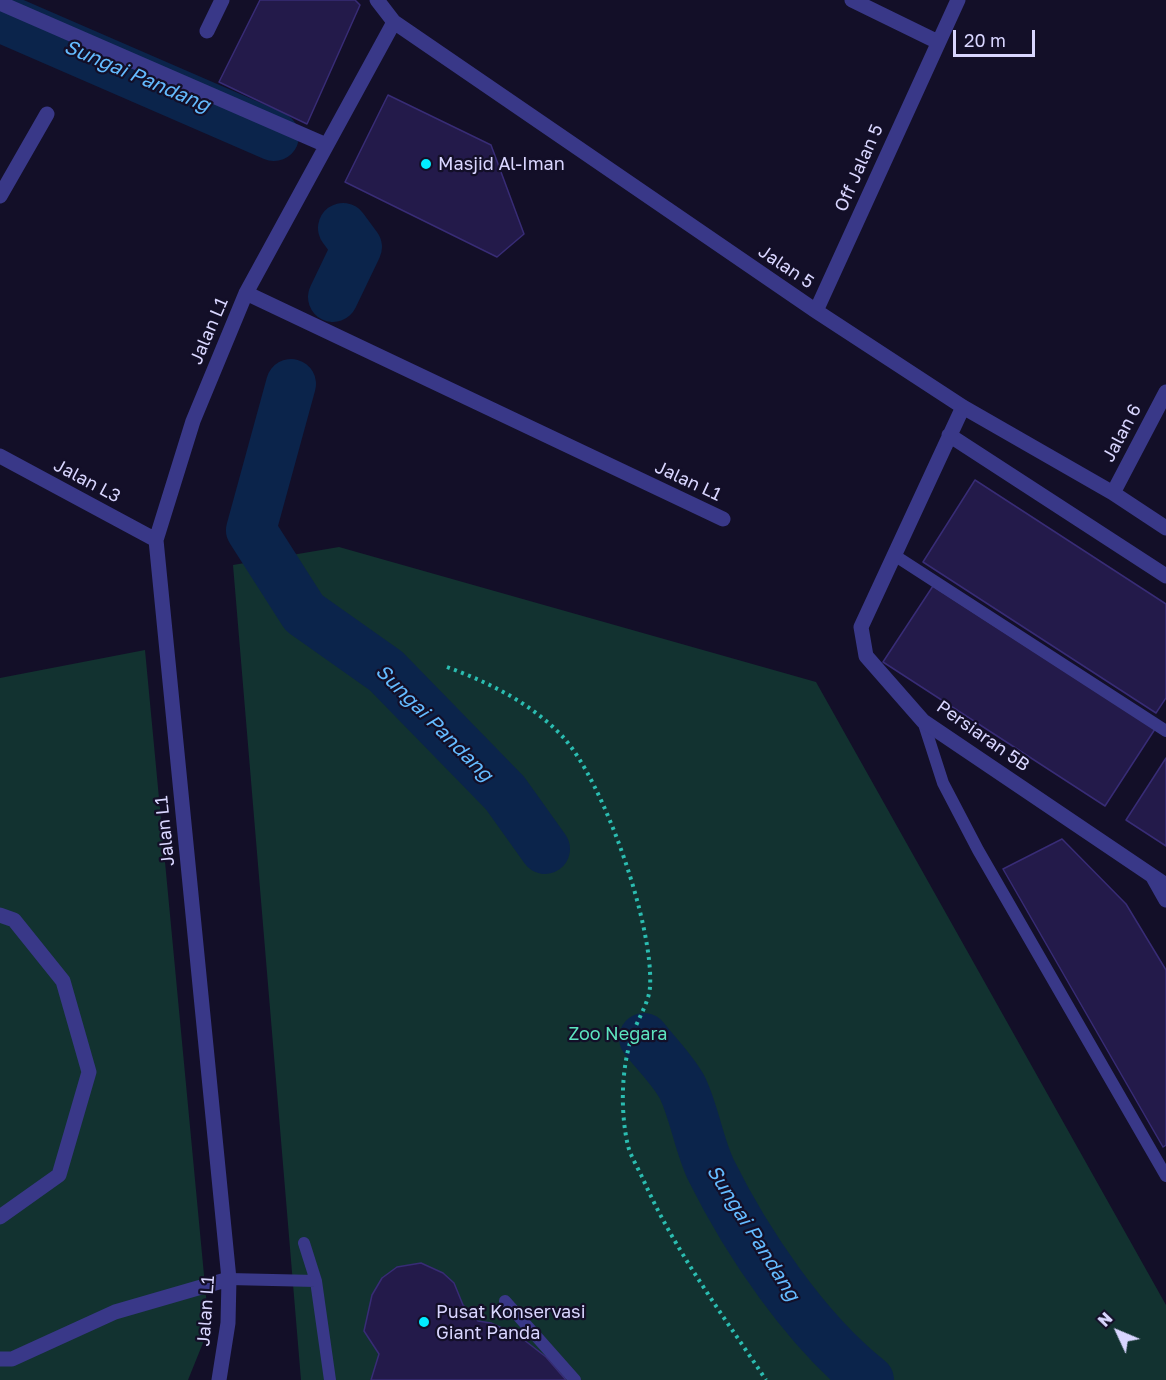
<!DOCTYPE html>
<html>
<head>
<meta charset="utf-8">
<style>
  body { margin:0 }
  #map { position:relative; width:1166px; height:1380px; overflow:hidden; background:#130f28; font-family:"Golos Text",sans-serif }
  canvas { display:block }
  .north { position:absolute; left:1088px; top:1302px; width:60px; height:60px; -webkit-text-stroke:4px #130f28; paint-order:stroke; rotate:314deg; font-size:16px; font-weight:700; line-height:24px; text-align:center; color:#d9d6ff }
  .north::after { content:''; display:block; margin:auto; width:21px; height:27px; background:#d9d6ff; clip-path:polygon(50% 0,100% 100%,50% 72%,0 100%) }
  .scale { position:absolute; left:953px; top:30px; width:82px; height:27px; box-sizing:border-box; border:3px solid #d9d6ff; border-top:0; padding-left:8px; font-size:18px; line-height:21px; white-space:nowrap; color:#d9d6ff; -webkit-text-stroke:4px #130f28; paint-order:stroke }
</style>
</head>
<body>
<div id="map">
<canvas width="1166" height="1380"></canvas>
<div class="north">N</div>
<div class="scale">20 m</div>
</div>
<script>
const ctx = document.querySelector('canvas').getContext('2d');
ctx.lineJoin = 'round';
function paint(path, color) {
  ctx.fillStyle = color;
  ctx.fill(path, 'evenodd');
}
function strokePath(path, color, width, dash) {
  ctx.strokeStyle = color;
  ctx.lineWidth = width;
  ctx.lineCap = dash ? 'butt' : 'round';
  ctx.setLineDash(dash || []);
  ctx.stroke(path);
}
function label(font, color, halo, rows, align = 'center') {
  ctx.font = font + ' "Golos Text",sans-serif';
  ctx.lineWidth = 4.5;
  ctx.setLineDash([]);
  ctx.textBaseline = 'middle';
  ctx.strokeStyle = halo;
  ctx.fillStyle = color;
  for (const [text, x, y, turn = 0] of rows) {
    ctx.save();
    ctx.translate(x, y);
    ctx.rotate((+turn || 0) * Math.PI / 180);
    ctx.textAlign = isNaN(turn) ? turn : align;
    if (halo) ctx.strokeText(text, 0, 0);
    ctx.fillText(text, 0, 0);
    ctx.restore();
  }
}
paint(new Path2D(`
  M339,547L816,682L1166,1305V1380H301L233,565Z
  M145,650L209,1328L188,1380H0V678Z`), '#123230');
strokePath(new Path2D(`
  M0,17L274,136
  M333,297L357,247L343,228
  M291,384L251,530L304,613L386,671L505,793L545,849
  M644,1038C656,1054 674,1071 683,1089C695,1115 699,1145 711,1170C747,1243 806,1330 869,1380`), '#0b244b', 50);
const building = new Path2D(`
  M260,0H355L360,5L307,124L219,82Z
  M388,95L491,145L524,234L497,257L345,182Z
  M975,480L1166,604V698L1156,713L923,562Z
  M933,586L1155,729L1105,806L883,662Z
  M1166,758V846L1126,820Z
  M1062,839L1126,904L1166,970V1145L1163,1147L1003,869Z
  M421,1263L443,1273L454,1283L463,1305L478,1321L491,1323L519,1336L546,1357L566,1380H371L379,1354L364,1331L372,1295L382,1278L397,1267Z`);
paint(building, '#231a4a');
strokePath(building, '#382c76', 1.5);
strokePath(new Path2D(`
  M447,667C490,683 531,703 563,737C604,782 654,926 650,987C649,1002 638,1019 633,1033C621,1067 620,1111 628,1146C631,1157 638,1168 643,1179C674,1250 723,1315 766,1380`), '#2bbdb1', 4, [3, 4.5]);
strokePath(new Path2D(`
  M894,555L1166,731
  M923,721L943,783L978,850L1166,1176
  M304,1243L316,1281L330,1380
  M229,1279L316,1281
  M505,1301L575,1380`), '#393888', 12);
strokePath(new Path2D(`
  M377,0L394,22L816,311L963,407L1113,493L1166,528
  M852,0L938,42
  M0,3L326,145
  M207,31L222,0
  M0,196L47,114
  M246,293L723,519
  M816,311L958,0
  M963,407L861,627L866,656L923,721L1166,885
  M949,435L1166,576
  M0,456L156,540
  M1113,493L1166,392
  M1153,877L1166,900
  M0,915L14,920L63,981L89,1072L59,1175L0,1217
  M0,1359H12L115,1312L229,1279
  M219,1380L228,1323L229,1279L156,540L193,421L246,293L394,22`), '#393888', 15);
for (const [x, y, r, color] of [
  [426,164,6,"#02ecff"],
  [424,1322,6,"#02ecff"]
]) {
  const dot = new Path2D();
  dot.arc(x, y, r, 0, 2 * Math.PI);
  ctx.fillStyle = color;
  ctx.fill(dot);
  strokePath(dot, '#130f28', 2);
}
label('18px', '#d9d6ff', '#130f28', [
  ["Masjid Al-Iman",438,164],
  ["Pusat Konservasi",436,1312],
  ["Giant Panda",436,1333]
], 'left');
label('18px', '#d9d6ff', '#130f28', [
  ["Off Jalan 5",859,168,-66],
  ["Jalan 5",786,267,34],
  ["Jalan L1",209,331,-67],
  ["Jalan 6",1122,433,-62],
  ["Jalan L3",87,481,28],
  ["Jalan L1",688,481,25],
  ["Persiaran 5B",983,736,35],
  ["Jalan L1",165,831,-96],
  ["Jalan L1",206,1311,-86]
]);
label('18px', '#5de4bf', '#130f28', [
  ["Zoo Negara",618,1034]
]);
label('italic 20px', '#64bbff', '#130f28', [
  ["Sungai Pandang",137,76,23],
  ["Sungai Pandang",434,723,45],
  ["Sungai Pandang",753,1233,58]
]);
</script>
</body>
</html>
